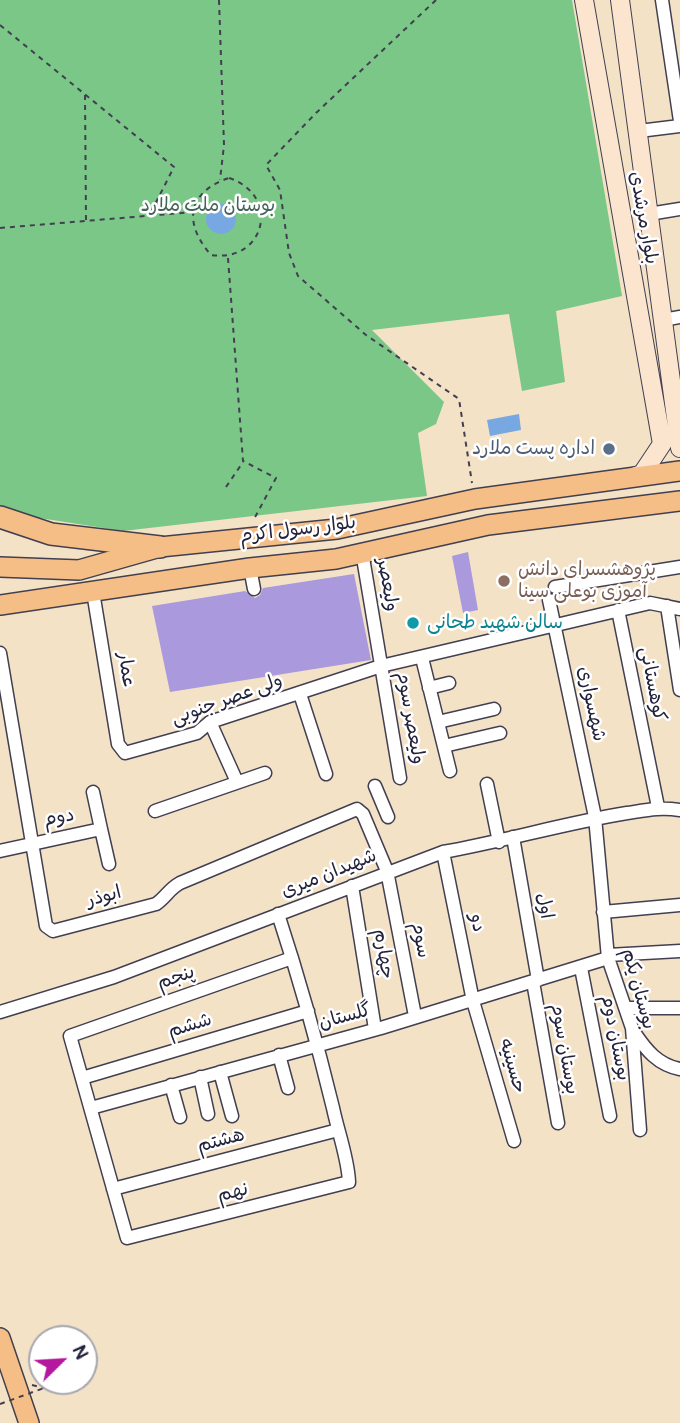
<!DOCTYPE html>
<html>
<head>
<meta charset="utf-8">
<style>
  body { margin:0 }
  #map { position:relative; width:680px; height:1423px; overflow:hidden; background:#f3e2c6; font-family:Pangolin,sans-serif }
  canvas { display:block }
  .north { position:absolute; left:28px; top:1325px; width:70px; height:70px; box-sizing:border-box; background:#fff; border:2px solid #a7a7b1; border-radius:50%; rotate:66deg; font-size:19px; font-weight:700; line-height:28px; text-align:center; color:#22223b }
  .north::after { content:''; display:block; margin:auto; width:24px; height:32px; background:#b5179e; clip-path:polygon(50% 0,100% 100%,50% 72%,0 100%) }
</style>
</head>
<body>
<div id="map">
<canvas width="680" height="1423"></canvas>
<div class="north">N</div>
</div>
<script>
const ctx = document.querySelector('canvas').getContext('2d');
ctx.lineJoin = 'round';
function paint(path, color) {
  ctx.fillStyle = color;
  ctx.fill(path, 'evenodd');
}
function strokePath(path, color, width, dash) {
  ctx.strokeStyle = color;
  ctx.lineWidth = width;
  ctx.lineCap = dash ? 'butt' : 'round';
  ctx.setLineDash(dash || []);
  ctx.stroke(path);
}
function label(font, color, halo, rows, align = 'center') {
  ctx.font = font + ' Pangolin,"Playpen Sans Arabic",sans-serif';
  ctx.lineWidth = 5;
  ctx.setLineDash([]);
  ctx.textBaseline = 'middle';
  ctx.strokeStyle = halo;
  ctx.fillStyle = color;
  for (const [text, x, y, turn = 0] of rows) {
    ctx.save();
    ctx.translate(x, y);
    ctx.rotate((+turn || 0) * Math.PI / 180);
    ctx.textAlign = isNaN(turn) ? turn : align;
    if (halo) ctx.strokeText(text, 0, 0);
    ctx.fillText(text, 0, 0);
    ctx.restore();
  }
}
paint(new Path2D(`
  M0,0H572L622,296L556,311L565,382L522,391L509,314L372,330L444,402L436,424L418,433L427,496L123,531L20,515L0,507Z`), '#7ac787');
paint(new Path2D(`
  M206 219a15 15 0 1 1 30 0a15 15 0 1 1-30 0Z
  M519,414L521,430L490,436L487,420Z`), '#77a8e2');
paint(new Path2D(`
  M468,552L478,610L463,613L452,556Z
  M354,574L371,660L170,692L152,606L245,591L255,598L260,595L263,588Z`), '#aa99dc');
const minor = new Path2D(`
  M662,0L680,121
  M639,131L680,126
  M649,214L680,209
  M663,320L680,317
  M362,552L400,778
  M250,568L254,589
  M555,587L680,567
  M93,592L118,744L125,753L197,733L210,722L381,666L650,603L680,609
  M549,600L595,817L608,958L632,1028L640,1130
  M667,606L680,690
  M618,610L658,807
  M0,653L46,926L53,931L156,904C166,897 169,889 180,883L357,809L363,814L387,871L415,1016
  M422,658L450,771
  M429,688L449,683
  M300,694L326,774
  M210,722L237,782
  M438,722L494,709
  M444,746L500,733
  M487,784L499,842
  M375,786L388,817
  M93,792L101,829
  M155,811L265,773
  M513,837L538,980
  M0,851L101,829L109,864
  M443,852L473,1001L514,1141
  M352,886L375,1029
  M603,912L680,905
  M278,914C299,978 317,1042 333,1108C338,1132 348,1158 349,1182L127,1238L70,1036L292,958
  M608,955L680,951
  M581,968L610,1116
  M533,982L558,1123
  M626,1008H680
  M0,1012L114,977L443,852C505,841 565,823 627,813C647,810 660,807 680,810
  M634,1032C646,1050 658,1065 680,1069
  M279,1055L288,1088
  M220,1072L232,1116
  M200,1077L208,1114
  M82,1078L308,1011
  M171,1085L180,1117
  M91,1108L381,1028L608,958
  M113,1189L338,1130`);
const secondary = new Path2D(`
  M584,0L662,444L642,474L633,477
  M620,0L680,448`);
const primary = new Path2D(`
  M0,567L79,570L160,547L337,529L475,499L680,471
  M0,605L250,568L336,559L488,525L680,501
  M0,1338L29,1423`);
const trunk = new Path2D(`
  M0,517L51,534L160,547`);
strokePath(minor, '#413f50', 15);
strokePath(secondary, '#413f50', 20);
strokePath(primary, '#413f50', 22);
strokePath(trunk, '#413f50', 24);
strokePath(new Path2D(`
  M219,0L224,145L220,180
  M436,0L316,113L266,165L280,190L289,253L298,276L366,335L459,399L472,483
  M0,25L174,167L149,216
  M85,95L86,221
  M229,178C281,195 266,263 211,255C183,223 187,192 229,178Z
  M0,228L194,212
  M228,258L243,461L276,478L253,521
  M226,487L243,462
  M32,1385L44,1388`), '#413f50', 2, [5, 5]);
strokePath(minor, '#fff', 12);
strokePath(secondary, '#fbe5cf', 18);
strokePath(primary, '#f6be87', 19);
strokePath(trunk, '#f6be87', 21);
strokePath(new Path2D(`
  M0,1404L44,1388`), '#413f50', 2, [5, 5]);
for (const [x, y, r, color] of [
  [609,449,7,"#5c6f8a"],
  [504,581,7,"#8d6e63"],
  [413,623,7,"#0f9aa8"]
]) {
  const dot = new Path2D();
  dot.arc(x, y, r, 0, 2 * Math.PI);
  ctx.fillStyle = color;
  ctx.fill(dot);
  strokePath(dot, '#fff', 2.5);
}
label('19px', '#456459', '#fff', [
  ["بوستان ملت ملارد",208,206]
]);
label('19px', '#22223b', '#fff', [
  ["بلوار مرشدی",643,218,80],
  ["بلوار رسول اکرم",298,530,-7],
  ["ولیعصر",387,585,80],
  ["عمار",126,670,81],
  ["کوهستانی",652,684,79],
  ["ولی عصر جنوبی",227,700,-20],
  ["شهسواری",591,704,78],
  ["ولیعصر سوم",410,718,80],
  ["دوم",59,818,-11],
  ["شهیدان میری",329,874,-22],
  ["ابوذر",104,897,-15],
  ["اول",544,906,80],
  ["دو",477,923,79],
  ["سوم",420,940,79],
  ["چهارم",383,954,81],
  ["پنجم",176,978,-19],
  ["بوستان یکم",638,989,75],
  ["گلستان",345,1017,-15],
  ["ششم",190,1026,-17],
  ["بوستان دوم",615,1038,79],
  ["بوستان سوم",564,1049,80],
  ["حسینیه",512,1066,74],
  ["هشتم",221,1141,-15],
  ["نهم",233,1193,-14]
]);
label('19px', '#4e5e75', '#fff', [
  ["اداره پست ملارد",595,449]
], 'right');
label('19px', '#785e54', '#fff', [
  ["پژوهشسرای دانش",518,570],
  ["آموزی بوعلی سینا",518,592]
], 'left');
label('19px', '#0d838f', '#fff', [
  ["سالن شهید طحانی",427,623]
], 'left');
</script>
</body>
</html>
